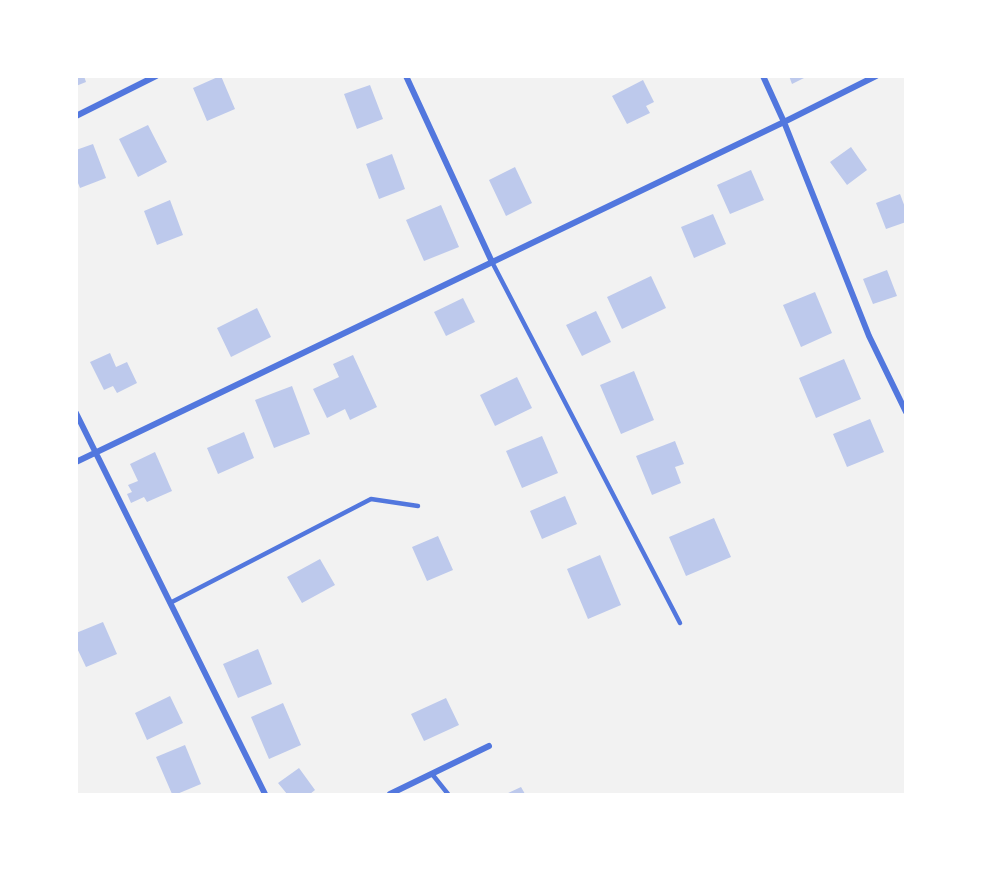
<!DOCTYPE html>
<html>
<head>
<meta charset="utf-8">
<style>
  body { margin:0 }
  #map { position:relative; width:982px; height:871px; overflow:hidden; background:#f2f2f2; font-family:Helvetica,sans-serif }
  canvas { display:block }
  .frame { position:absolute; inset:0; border:78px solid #fff; pointer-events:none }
</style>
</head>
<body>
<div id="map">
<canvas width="982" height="871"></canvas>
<div class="frame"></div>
</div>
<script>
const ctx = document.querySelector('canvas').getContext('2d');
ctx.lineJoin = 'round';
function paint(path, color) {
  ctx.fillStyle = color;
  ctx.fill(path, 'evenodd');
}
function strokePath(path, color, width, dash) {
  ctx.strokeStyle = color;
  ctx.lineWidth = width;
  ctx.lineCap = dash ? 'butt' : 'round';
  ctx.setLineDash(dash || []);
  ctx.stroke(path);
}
paint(new Path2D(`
  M76,76H84L86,82L76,86Z
  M220,76H221L235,109L207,121L193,88Z
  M789,76H808L792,84Z
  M643,80L654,102L646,106L650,113L627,124L612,96Z
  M370,85L383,119L357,129L344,94Z
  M148,125L167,162L138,177L119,139Z
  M93,144L106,178L80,188L76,178V150Z
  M851,147L867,170L847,185L830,162Z
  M392,154L405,189L379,199L366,164Z
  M515,167L532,203L506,216L489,180Z
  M751,170L764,200L730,214L717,185Z
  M900,194L906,210V222L886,229L876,203Z
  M170,200L183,235L157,245L144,211Z
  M441,205L459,247L424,261L406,220Z
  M713,214L726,244L694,258L681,227Z
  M887,270L897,296L873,304L863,279Z
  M651,276L666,308L622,329L607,297Z
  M815,292L832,333L801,347L783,305Z
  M463,298L475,322L446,336L434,312Z
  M257,308L271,337L231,357L217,328Z
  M596,311L611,342L582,356L566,325Z
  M110,353L116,367L127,362L137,383L117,393L113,386L104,390L90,362Z
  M353,355L377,407L350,420L345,409L327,418L313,389L339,377L333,364Z
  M844,359L861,399L816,418L799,378Z
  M634,371L654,420L621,434L600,385Z
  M517,377L532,408L495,426L480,395Z
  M292,386L310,434L274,448L255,400Z
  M870,419L884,452L847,467L833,434Z
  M244,432L254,458L218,474L207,448Z
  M542,436L558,473L522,488L506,451Z
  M675,441L684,464L675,467L681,483L652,495L636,456Z
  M155,452L172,491L147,502L144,497L131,503L127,494L132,492L128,485L138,481L130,464Z
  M565,496L577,524L542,539L530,511Z
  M714,518L731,557L686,576L669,537Z
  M438,536L453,570L427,581L412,547Z
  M600,555L621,605L588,619L567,569Z
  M320,559L335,585L302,603L287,577Z
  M103,622L117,654L86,667L76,646V633Z
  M258,649L272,684L238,698L223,664Z
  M170,696L183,723L147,740L135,713Z
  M446,698L459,725L424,741L411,714Z
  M283,703L301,745L269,759L251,717Z
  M185,745L201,784L177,794H172L156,757Z
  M299,768L315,790L310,794H287L278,783Z
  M521,787L525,794H506Z`), '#bdc9ec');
strokePath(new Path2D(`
  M492,262L680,623
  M170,603L371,499L418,506
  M432,774L448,794`), '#5277de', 4.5);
strokePath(new Path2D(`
  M406,76L492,262
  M763,76L784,122L869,336L906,412
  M76,116L156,76
  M76,413L265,794
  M76,462L784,122L876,76
  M390,794L489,746`), '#5277de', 6);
</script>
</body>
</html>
